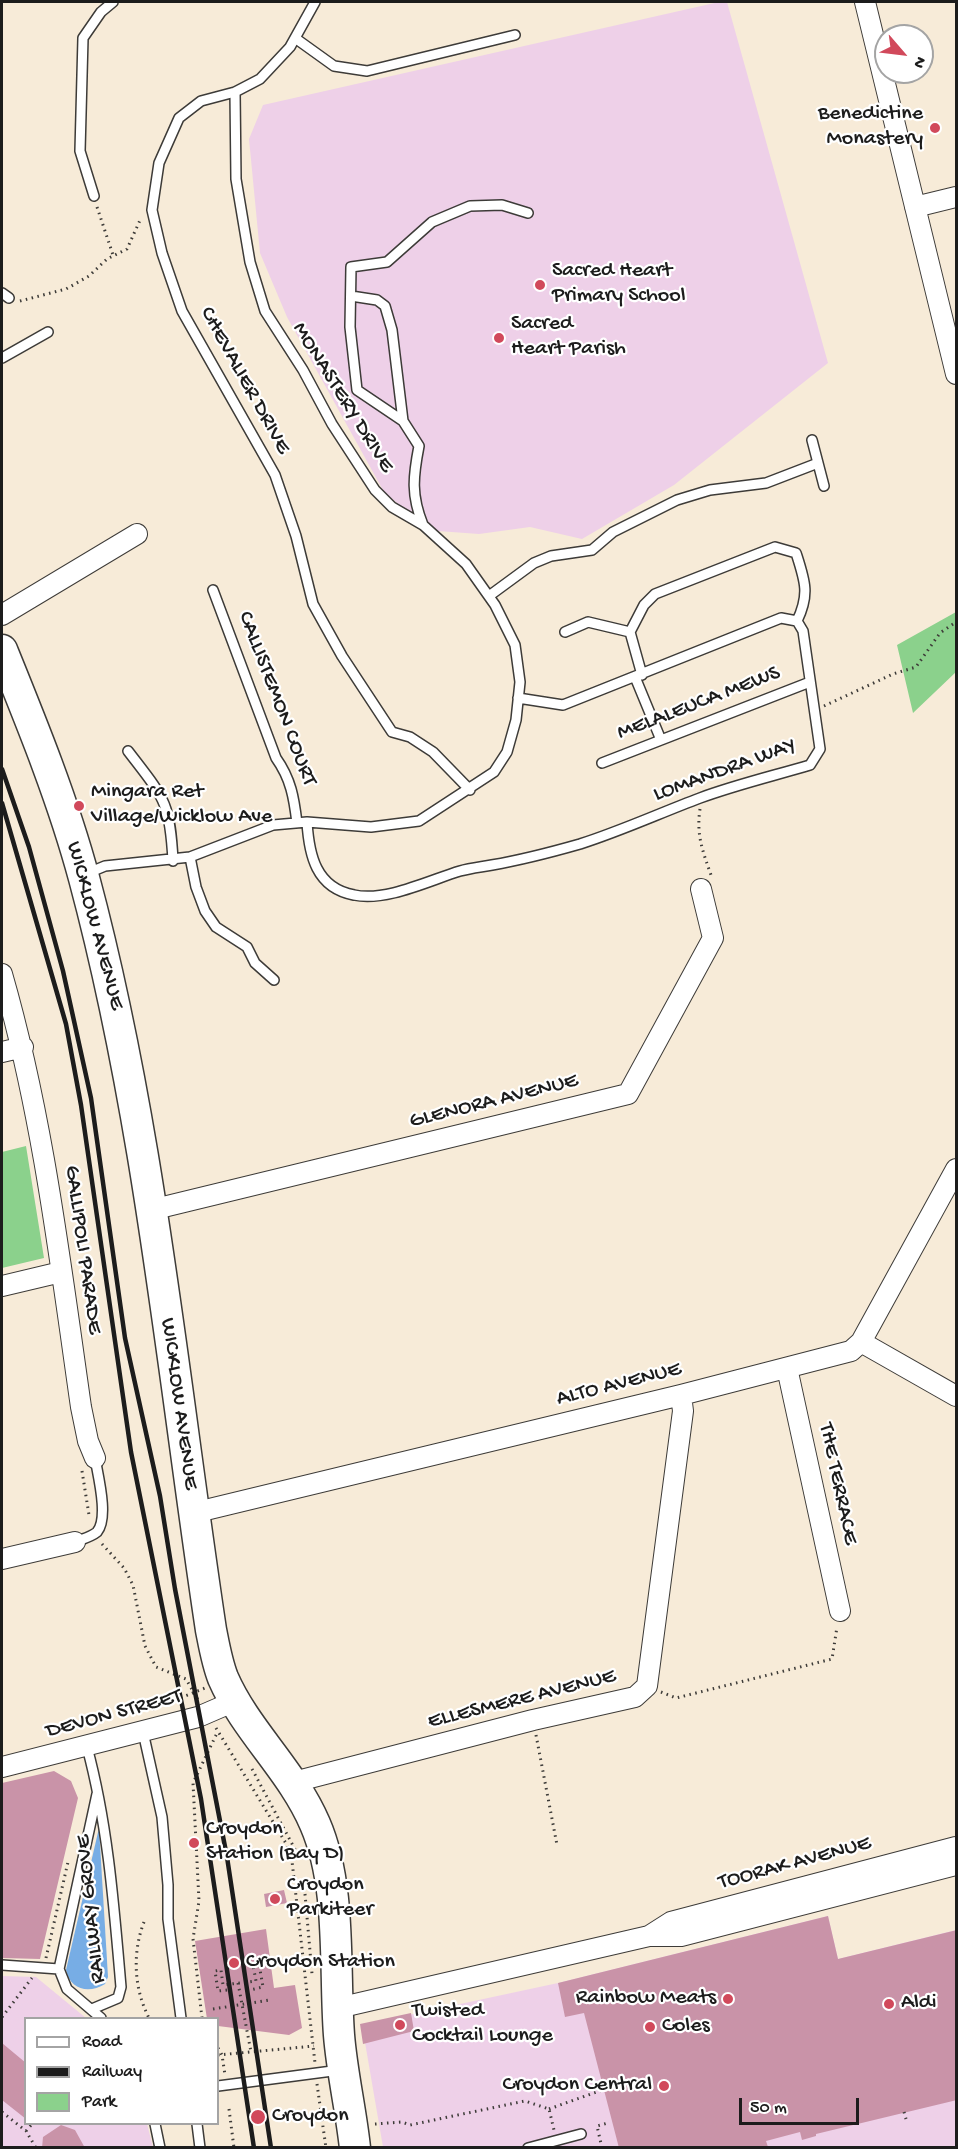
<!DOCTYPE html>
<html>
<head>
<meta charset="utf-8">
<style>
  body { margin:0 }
  #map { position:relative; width:958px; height:2149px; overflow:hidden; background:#f7ebd8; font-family:"Gochi Hand",sans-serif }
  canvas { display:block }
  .frame { position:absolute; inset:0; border:3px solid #1c1c1c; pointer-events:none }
  .legend { position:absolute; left:24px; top:2017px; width:195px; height:108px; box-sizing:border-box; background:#fff; border:2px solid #a4a4a4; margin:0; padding:8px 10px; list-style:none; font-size:18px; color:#1c1c1c }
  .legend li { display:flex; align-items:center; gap:12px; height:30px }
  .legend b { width:30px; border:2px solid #a4a4a4 }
  .north { position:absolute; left:874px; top:24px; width:60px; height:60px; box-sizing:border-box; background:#fff; border:2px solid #a4a4a4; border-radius:50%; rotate:118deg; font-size:16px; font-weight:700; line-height:24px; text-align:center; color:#1c1c1c }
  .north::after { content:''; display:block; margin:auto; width:21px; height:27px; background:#d1495b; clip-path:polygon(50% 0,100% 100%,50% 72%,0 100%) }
  .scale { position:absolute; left:739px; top:2098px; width:120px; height:27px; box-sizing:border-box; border:3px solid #1c1c1c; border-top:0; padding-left:8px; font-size:18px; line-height:21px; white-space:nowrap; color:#1c1c1c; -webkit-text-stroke:4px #fff; paint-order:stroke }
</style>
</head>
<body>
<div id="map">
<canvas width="958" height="2149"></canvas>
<div class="frame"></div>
<ul class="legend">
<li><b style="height:8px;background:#fff"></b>Road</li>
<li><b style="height:8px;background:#1c1c1c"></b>Railway</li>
<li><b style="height:16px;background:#8bd18c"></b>Park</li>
</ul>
<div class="north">N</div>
<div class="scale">50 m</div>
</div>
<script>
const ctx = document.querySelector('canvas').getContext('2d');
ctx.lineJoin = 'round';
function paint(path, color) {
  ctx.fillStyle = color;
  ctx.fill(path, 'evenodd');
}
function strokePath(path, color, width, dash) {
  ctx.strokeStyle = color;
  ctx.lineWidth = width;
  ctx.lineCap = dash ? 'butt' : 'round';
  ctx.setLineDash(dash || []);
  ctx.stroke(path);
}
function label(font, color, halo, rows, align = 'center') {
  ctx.font = font + ' "Gochi Hand",sans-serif';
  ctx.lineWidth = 4.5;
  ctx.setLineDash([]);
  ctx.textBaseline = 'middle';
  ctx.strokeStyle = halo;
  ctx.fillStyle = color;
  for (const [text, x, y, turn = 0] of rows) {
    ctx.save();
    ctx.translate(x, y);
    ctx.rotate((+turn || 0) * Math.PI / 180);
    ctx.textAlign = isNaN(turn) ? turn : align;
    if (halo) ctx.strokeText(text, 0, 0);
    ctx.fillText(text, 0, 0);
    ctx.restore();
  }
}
paint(new Path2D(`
  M719,2H727L828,363L674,485L582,539L530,527L479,534L424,530L423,525L384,492L287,317L260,253L249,139L263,105Z
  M828,1916L838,1959L956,1930V2147H383L362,2025L558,1983Z
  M2,1976L36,1977L86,2018H26V2124H147L153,2147L2,2148Z`), '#eed0e8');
paint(new Path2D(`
  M956,612V672L913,713L897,645Z
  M26,1146L44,1258L2,1268V1152Z`), '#8bd18c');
paint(new Path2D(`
  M99,1828L108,1977L105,1984C89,1994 70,1990 66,1970Z`), '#77ade5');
paint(new Path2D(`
  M54,1771L71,1781L78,1798L40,1959L2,1958V1783Z
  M284,1890L287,1903L266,1907L264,1894Z
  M828,1916L838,1959L957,1930V2100L816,2134V2136L802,2140L800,2132L766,2141L768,2147L619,2148L584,2013L565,2017L558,1983Z
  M266,1929L274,1988L295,1985L302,2028L289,2035L218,2026V2019H207L195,1941Z
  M411,2013L414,2031L363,2044L360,2024Z
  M2,2043L26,2063V2119L2,2100Z
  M61,2125L75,2130L85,2148H42L43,2137Z`), '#c993a8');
const service = new Path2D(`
  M315,2L290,47L260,79L235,92L201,101L179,118L159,163L152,210L162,253L182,311L275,475L296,536L313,604L342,656L392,732L410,737L433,752L470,790
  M295,38L334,66L367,71L515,35
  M94,196L80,151L83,38L101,12L113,2
  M2,293L9,298
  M351,296L377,300L385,306L392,330L403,421L419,446C413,477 411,495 423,525
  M2,358L48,332
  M403,421L357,390L350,327L351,267L387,262L432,222L470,206L502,205L528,213
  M812,440L824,486
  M213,590L276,758C291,779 294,798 297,823
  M489,596L534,563L551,556L592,550L613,532L677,500L710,490L766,483L818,463
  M565,632L588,622L630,632
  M642,675L630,632L644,605L655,594L775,547L796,553C805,581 810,594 797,621
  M635,677L661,740
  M128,751C164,798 170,801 173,861
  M602,763L810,682
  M307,822C309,855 316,888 354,895C386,902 430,880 460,871C470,868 481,867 492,865C521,860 552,852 580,844C621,831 660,813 700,798C735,785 773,776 810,765L820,749L803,631L797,621L781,618L563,705L518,698
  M190,857L196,887L205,911L216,927L247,947L255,963L274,980
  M88,873L105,866L190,857L273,825L307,822L371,827L419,821L494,772L507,752L516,720L520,682L515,645L495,605L466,564L423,525L392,507L375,490L332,424L303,370L265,311L250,262L236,179L235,92
  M75,1542C82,1539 91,1537 97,1532C109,1518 98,1476 95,1458
  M143,1732L162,1817L168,1885V1919L181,2018
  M87,1747C108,1825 114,1906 121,1987L118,1998L92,2009
  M97,1794L59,1969L67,1989L101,2018
  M2,1965L59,1969
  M218,2086L340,2070
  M155,2124L160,2148
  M197,2124L200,2148
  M528,2148L581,2134`);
const minor = new Path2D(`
  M865,2L956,374
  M915,207L956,197
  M2,615L137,534
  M2,974C43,1116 60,1261 81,1407L88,1441L95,1458
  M2,1052L23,1047
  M151,1210L628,1094L713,938L701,889
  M2,1286L61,1272
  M861,1342L956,1396
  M787,1368L840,1611
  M193,1513L681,1395L851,1351L861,1342L956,1169
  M2,1559L75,1542
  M2,1767L198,1717L235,1701
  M294,1782L533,1720L635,1697L647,1686L683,1411L681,1395
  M649,1936L671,1922L956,1847
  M338,2008L649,1936H681L956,1865`);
const primary = new Path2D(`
  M2,650C32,724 63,800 84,878C150,1124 173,1379 211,1630C214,1645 217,1663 223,1678C246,1731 292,1770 315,1824C342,1886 334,1968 339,2035C342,2073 351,2110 355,2148`);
strokePath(service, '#3d3b38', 12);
strokePath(minor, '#3d3b38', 22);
strokePath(primary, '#3d3b38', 33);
strokePath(new Path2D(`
  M97,207L113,255
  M20,301L66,289L89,276L107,259L127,249L141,218
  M824,706L893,674L916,667L940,633L956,622
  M700,809C696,835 703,852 711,875
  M82,1471L89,1515
  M102,1544L124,1568L133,1585L145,1646L156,1667L186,1679L198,1700
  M661,1692L676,1698L832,1659L837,1627
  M153,1709L205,1688
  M216,1728L287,1845L292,1861L315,2063
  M536,1735L557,1845
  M252,1769L298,1855
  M305,1894L312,1974
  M144,1922C132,1953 134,1989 149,2018
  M46,1958L68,1862
  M238,1983L251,2052
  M227,1990L218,1991L215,1971L221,1970L223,1985L256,1981L253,1965L259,1964L263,1987L250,1990
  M213,2009L270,2000
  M2,2017L32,1978
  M202,2018L193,1939L199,1901L193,1783L218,1731
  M218,2048L222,2055L225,2075
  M218,2055L314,2046
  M317,2084L326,2148
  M229,2109L234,2148
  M549,2109L602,2090
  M2,2112L26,2131L36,2148
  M904,2112L906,2119
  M375,2124L402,2122L410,2125L525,2101L549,2109L554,2130
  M26,2131L32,2124
  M602,2148L597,2126L608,2123`), '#3d3b38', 3, [1.5, 4.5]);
strokePath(service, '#fff', 9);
strokePath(minor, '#fff', 20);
strokePath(primary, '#fff', 30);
strokePath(new Path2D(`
  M2,769L29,847L63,971L91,1098L125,1338L160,1496L175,1589L227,1857L271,2148
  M2,803L66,1024L81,1105L131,1452L201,1799L254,2148`), '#1c1c1c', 4.5);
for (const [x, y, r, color] of [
  [935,128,6,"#d1495b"],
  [540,285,6,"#d1495b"],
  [499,338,6,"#d1495b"],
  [79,806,6,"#d1495b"],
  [194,1843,6,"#d1495b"],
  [275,1899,6,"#d1495b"],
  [234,1963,6,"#d1495b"],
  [728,1999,6,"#d1495b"],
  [889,2004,6,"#d1495b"],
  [400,2025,6,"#d1495b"],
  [650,2027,6,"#d1495b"],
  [664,2086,6,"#d1495b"],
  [258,2117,8,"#d1495b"]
]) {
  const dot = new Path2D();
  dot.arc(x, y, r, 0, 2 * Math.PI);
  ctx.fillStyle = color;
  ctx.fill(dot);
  strokePath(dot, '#fff', 2);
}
label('22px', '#1c1c1c', '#fff', [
  ["Benedictine",923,115,"right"],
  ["Monastery",923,140,"right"],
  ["Sacred Heart",552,272],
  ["Primary School",552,297],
  ["Sacred",511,325],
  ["Heart Parish",511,350],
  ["Mingara Ret",91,793],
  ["Village/Wicklow Ave",91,818],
  ["Croydon",206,1830],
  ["Station (Bay D)",206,1855],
  ["Croydon",287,1886],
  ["Parkiteer",287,1911],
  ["Croydon Station",246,1963],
  ["Rainbow Meats",716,1999,"right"],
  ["Aldi",901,2004],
  ["Twisted",412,2012],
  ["Cocktail Lounge",412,2037],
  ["Coles",662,2027],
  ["Croydon Central",652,2086,"right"],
  ["Croydon",272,2117]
], 'left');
label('22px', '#1c1c1c', '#fff', [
  ["CHEVALIER DRIVE",244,381,61],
  ["MONASTERY DRIVE",342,398,58],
  ["CALLISTEMON COURT",276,699,69],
  ["MELALEUCA MEWS",699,704,-21],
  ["LOMANDRA WAY",725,771,-20],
  ["WICKLOW AVENUE",94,926,75],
  ["GLENORA AVENUE",494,1102,-14],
  ["GALLIPOLI PARADE",82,1250,82],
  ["ALTO AVENUE",619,1385,-14],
  ["WICKLOW AVENUE",178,1404,82],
  ["THE TERRACE",837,1484,78],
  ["ELLESMERE AVENUE",522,1700,-14],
  ["DEVON STREET",114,1715,-15],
  ["TOORAK AVENUE",795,1864,-15],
  ["RAILWAY GROVE",92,1909,-96]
]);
</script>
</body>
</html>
